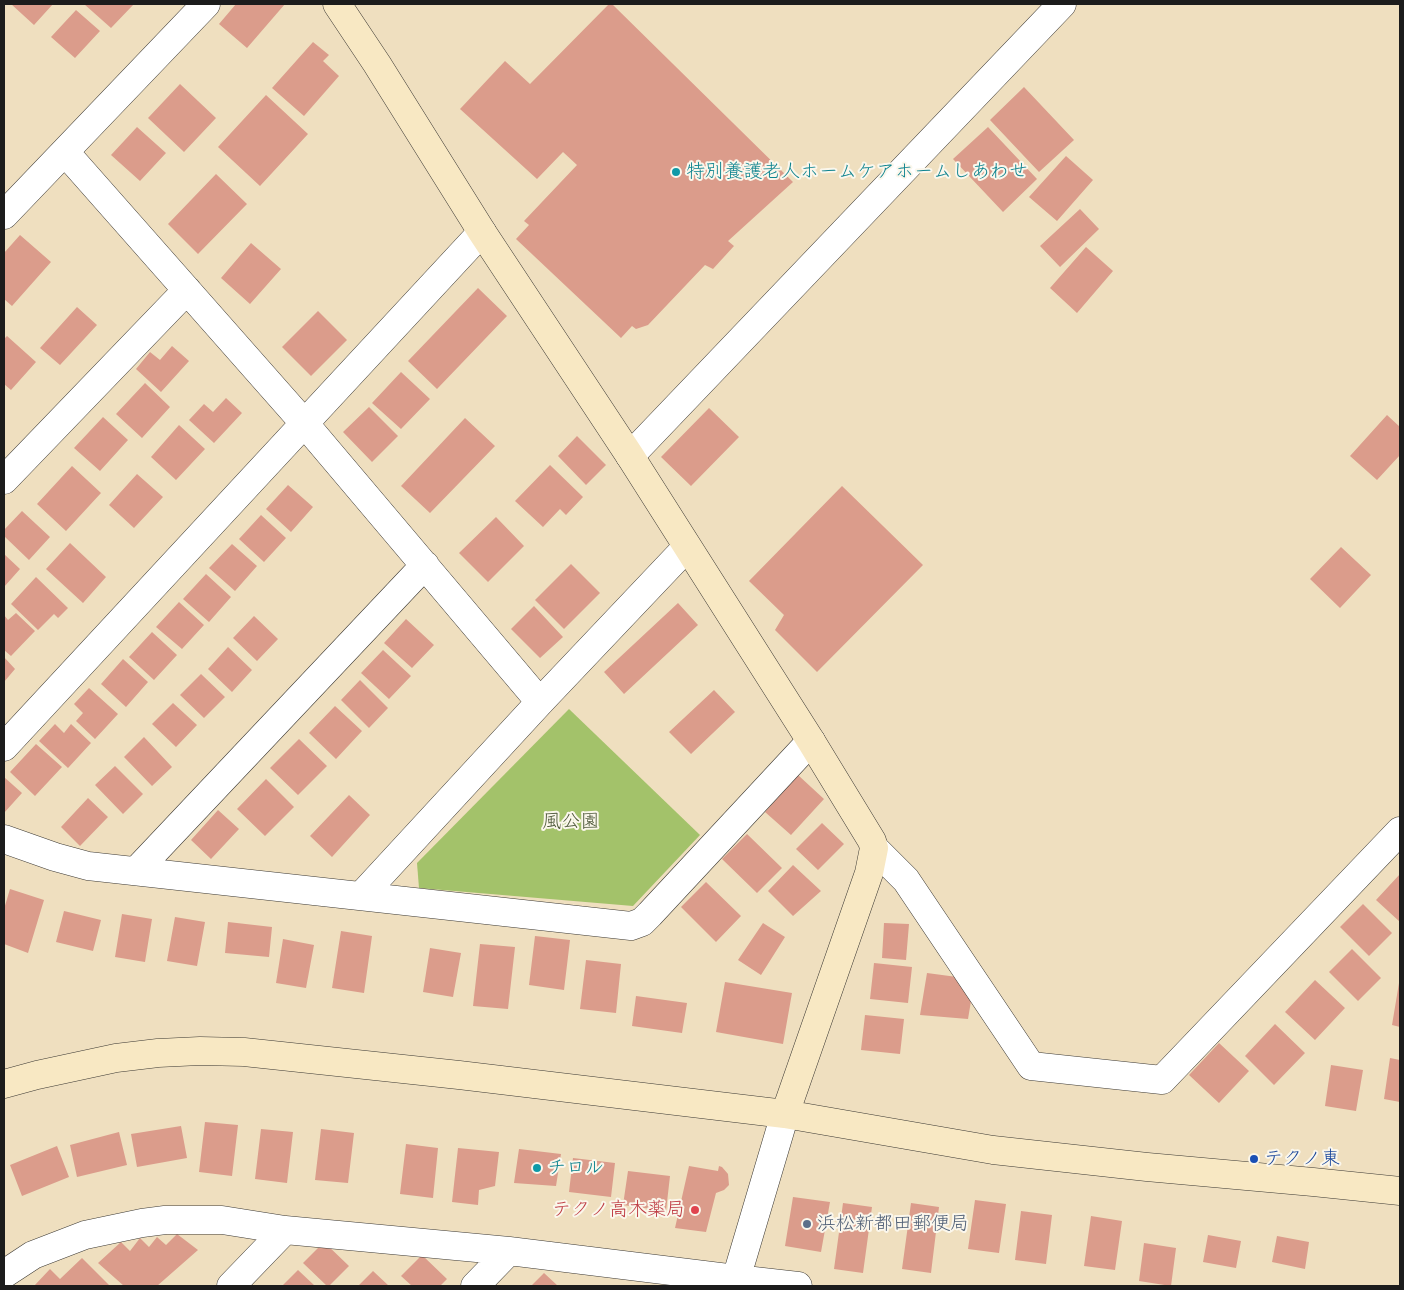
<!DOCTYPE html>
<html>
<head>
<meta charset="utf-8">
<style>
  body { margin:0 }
  #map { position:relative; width:1404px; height:1290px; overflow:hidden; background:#efdfbf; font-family:"Patrick Hand",sans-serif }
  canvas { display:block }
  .frame { position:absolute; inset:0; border:5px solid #1c1c1c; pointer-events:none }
</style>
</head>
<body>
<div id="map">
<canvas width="1404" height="1290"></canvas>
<div class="frame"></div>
</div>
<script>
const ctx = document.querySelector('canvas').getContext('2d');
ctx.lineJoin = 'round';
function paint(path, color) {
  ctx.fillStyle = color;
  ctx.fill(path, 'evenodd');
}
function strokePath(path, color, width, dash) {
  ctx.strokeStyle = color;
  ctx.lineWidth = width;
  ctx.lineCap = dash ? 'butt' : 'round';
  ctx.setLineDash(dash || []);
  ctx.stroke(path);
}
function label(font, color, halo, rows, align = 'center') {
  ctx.font = font + ' "Patrick Hand","Klee One",sans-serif';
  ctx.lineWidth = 4;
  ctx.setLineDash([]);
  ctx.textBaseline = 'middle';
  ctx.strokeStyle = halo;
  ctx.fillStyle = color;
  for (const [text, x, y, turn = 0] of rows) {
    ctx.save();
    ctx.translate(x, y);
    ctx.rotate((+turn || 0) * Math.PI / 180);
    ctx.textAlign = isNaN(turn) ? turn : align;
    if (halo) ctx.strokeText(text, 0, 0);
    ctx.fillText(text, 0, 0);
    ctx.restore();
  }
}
paint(new Path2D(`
  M569,709L700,835L633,906L419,888L417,863Z`), '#a3c26a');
paint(new Path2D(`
  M11,4H53L34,25Z
  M84,4H134L111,28Z
  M236,4H285L247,48L219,24Z
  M609,4H612L793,182L728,241L734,246L713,269L705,265L648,325L636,329L632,326L621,338L516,239L529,225L524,221L577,165L563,152L537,179L460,109L505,61L530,84Z
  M76,10L100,31L75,58L51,37Z
  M313,42L329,55L323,61L339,76L304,116L272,88Z
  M180,84L216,118L184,152L148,118Z
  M1024,87L1074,140L1039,172L990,120Z
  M266,95L308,134L260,186L218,147Z
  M137,127L166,153L140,181L111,155Z
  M988,127L1037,179L1003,212L953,159Z
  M1066,156L1093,180L1057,221L1029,197Z
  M216,174L247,204L198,254L168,224Z
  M1080,209L1099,229L1060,267L1040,246Z
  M20,235L51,262L12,306L4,299V253Z
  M251,243L281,269L250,304L221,278Z
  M1086,247L1113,271L1077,313L1050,288Z
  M478,288L507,316L437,389L408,361Z
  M77,307L97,325L60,365L40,348Z
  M318,311L347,340L311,376L282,347Z
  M7,336L36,362L11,390L4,384V339Z
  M172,346L189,361L161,392L136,369L150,352L160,360Z
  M401,372L430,399L401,429L372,403Z
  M145,383L170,407L142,438L116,414Z
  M226,398L242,413L214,443L189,420L204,404L213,412Z
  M369,407L398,436L372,462L343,432Z
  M709,408L739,437L691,486L661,457Z
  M1387,415L1400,427V455L1377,480L1350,456Z
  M103,417L128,440L100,471L74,448Z
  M465,418L495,446L430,513L401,486Z
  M179,425L205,449L176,480L151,457Z
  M577,436L606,465L586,485L558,456Z
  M550,465L583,497L566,515L560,509L543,527L515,501Z
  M72,466L101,493L66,531L37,504Z
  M137,474L163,497L134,528L109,505Z
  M288,485L313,507L291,532L266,509Z
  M842,486L923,565L817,672L775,630L784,615L749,581Z
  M22,511L50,537L29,560L4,536V530Z
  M261,515L286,538L264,562L239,539Z
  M496,517L524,546L488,582L459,553Z
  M70,543L106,577L83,603L46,569Z
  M232,544L257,566L235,591L209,568Z
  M1341,547L1371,575L1340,608L1310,579Z
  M4,554L20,569L4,587Z
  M571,564L600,593L564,629L535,600Z
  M206,574L231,597L209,622L183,599Z
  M36,577L68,608L58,618L54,614L38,630L11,604Z
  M179,602L204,625L182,649L156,627Z
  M678,603L698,625L624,694L604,672Z
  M534,606L563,637L540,658L511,629Z
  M16,613L35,631L11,656L4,650V615L8,620Z
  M254,616L278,639L257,661L233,638Z
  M406,619L434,645L412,668L384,643Z
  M152,632L177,655L154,680L129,657Z
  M228,647L252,670L232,692L208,669Z
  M383,650L411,676L389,699L361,673Z
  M4,657L15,669L4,682Z
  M123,659L148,682L126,707L101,684Z
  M201,674L225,697L204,718L180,695Z
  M360,680L388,708L369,728L341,700Z
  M89,688L118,714L95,739L76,721L83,713L74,704Z
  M714,690L735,712L691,754L669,732Z
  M173,703L197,725L176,747L152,724Z
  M335,706L362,731L336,759L309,733Z
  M55,724L64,733L71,724L91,743L68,768L39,741Z
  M144,737L172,767L152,786L124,757Z
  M299,739L327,766L298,795L270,768Z
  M36,744L62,767L35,796L10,772Z
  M115,766L143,794L123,814L95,785Z
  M798,775L824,799L791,835L765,812Z
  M4,777L22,793L4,813Z
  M266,779L294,807L265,836L237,809Z
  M349,795L370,815L332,857L310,836Z
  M88,798L108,817L80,846L61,827Z
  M218,810L239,829L211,859L191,840Z
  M822,823L844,844L818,870L796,849Z
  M747,834L782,868L757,893L722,859Z
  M793,865L821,891L793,916L768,891Z
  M1400,874V922L1376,900Z
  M706,882L741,916L716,942L681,907Z
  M10,889L44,900L28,953L4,944V909Z
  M1363,904L1392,933L1369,956L1340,927Z
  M64,911L101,920L93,951L56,942Z
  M122,914L152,919L145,962L115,957Z
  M175,917L205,922L197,966L167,961Z
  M228,922L272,927L269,957L225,953Z
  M763,923L785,937L761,975L738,960Z
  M884,923L909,924L906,960L882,958Z
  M341,931L372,936L364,993L332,988Z
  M535,936L570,940L564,990L529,985Z
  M283,939L314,945L306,988L276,983Z
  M480,944L515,947L508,1009L473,1006Z
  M430,948L461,953L453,997L423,992Z
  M1352,949L1381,978L1358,1001L1329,972Z
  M586,960L621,964L616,1013L580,1009Z
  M874,963L912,967L908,1003L870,999Z
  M927,973L957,977L971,1001L968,1019L920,1015Z
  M1315,980L1345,1008L1315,1040L1285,1012Z
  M725,982L792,993L783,1044L716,1032Z
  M1399,983H1400V1027L1392,1025Z
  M636,996L687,1003L682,1033L632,1026Z
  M865,1015L904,1019L900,1054L861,1050Z
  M1275,1024L1305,1053L1274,1085L1245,1056Z
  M1219,1043L1249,1071L1219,1103L1189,1075Z
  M1390,1058L1400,1060V1102L1384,1099Z
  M1331,1065L1363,1070L1356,1111L1325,1106Z
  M205,1122L238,1125L232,1176L199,1172Z
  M181,1126L187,1158L137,1167L131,1134Z
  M261,1129L293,1132L287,1183L255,1179Z
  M321,1129L354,1133L348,1183L315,1180Z
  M119,1132L127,1165L77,1177L70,1145Z
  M406,1144L438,1148L433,1198L400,1194Z
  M57,1146L69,1177L22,1196L10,1165Z
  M458,1148L499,1152L495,1186L479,1190L478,1205L452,1202Z
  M519,1149L561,1154L556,1186L514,1183Z
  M573,1158L615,1163L611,1197L569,1192Z
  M689,1166L718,1171L719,1166L722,1167L728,1174L729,1185L724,1190L716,1193L706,1232L675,1228Z
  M628,1171L670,1176L666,1211L623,1205Z
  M793,1197L830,1202L821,1252L785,1246Z
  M975,1200L1006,1204L999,1253L968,1249Z
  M843,1203L872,1207L863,1273L834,1269Z
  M911,1203L939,1207L931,1273L902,1269Z
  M1021,1211L1052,1215L1046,1264L1015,1260Z
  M1091,1216L1122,1221L1115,1270L1084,1266Z
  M177,1234L198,1250L157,1286H124L98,1263L121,1242L130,1251L140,1238L149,1247L157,1237L166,1245Z
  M1208,1235L1241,1241L1236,1268L1203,1262Z
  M1277,1236L1309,1242L1305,1269L1272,1262Z
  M324,1242L349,1266L329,1286H327L303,1263Z
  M1144,1243L1176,1248L1171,1286L1139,1281Z
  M422,1255L447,1279L440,1286H412L401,1276Z
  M82,1258L110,1286H34L50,1269L60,1279Z
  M298,1270L315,1286H282Z
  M373,1271L389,1286H358Z
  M544,1273L558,1286H531Z`), '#db9c8b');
const street = new Path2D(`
  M65,152L305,424L540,702
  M4,215L206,4
  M630,456L1062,4
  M4,480L187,290
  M4,747L482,232
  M4,839L55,857L88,866L631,926L642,922L650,914L811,741
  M874,848L906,880L1031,1066L1162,1080L1400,831
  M136,871L425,565
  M361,896L540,702L687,547
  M4,1274L33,1255L85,1235L142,1223L165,1220H222L285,1230L509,1251
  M231,1286L285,1230
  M475,1286L509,1251L736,1279L785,1114
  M729,1286L736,1279L798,1286`);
const secondary = new Path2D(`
  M337,4L377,64L482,232L630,456L811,741L872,841L874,848L869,873L785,1114
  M4,1084L37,1075L116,1058L158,1053L200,1051L244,1052L459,1075L785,1114L993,1150L1147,1167L1313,1182L1400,1191`);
strokePath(street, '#3c3934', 29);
strokePath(secondary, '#3c3934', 29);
strokePath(street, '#fff', 28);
strokePath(secondary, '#f8e8c3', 28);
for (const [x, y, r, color] of [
  [676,172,5,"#0f9aa8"],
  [1254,1159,5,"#1a4fb4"],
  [537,1168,5,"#0f9aa8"],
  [695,1210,5,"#e0444e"],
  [807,1224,5,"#5c6f8a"]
]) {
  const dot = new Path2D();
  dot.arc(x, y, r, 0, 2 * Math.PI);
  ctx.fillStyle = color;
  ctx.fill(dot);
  strokePath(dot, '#fbf7ec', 2);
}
label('19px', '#0d838f', '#fbf7ec', [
  ["特別養護老人ホームケアホームしあわせ",686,172],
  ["チロル",547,1168]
], 'left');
label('19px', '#4b5637', '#fbf7ec', [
  ["風公園",571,822]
]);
label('19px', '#164399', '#fbf7ec', [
  ["テクノ東",1264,1159]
], 'left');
label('19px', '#be3a42', '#fbf7ec', [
  ["テクノ高木薬局",685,1210]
], 'right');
label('19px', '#4e5e75', '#fbf7ec', [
  ["浜松新都田郵便局",817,1224]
], 'left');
</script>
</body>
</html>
